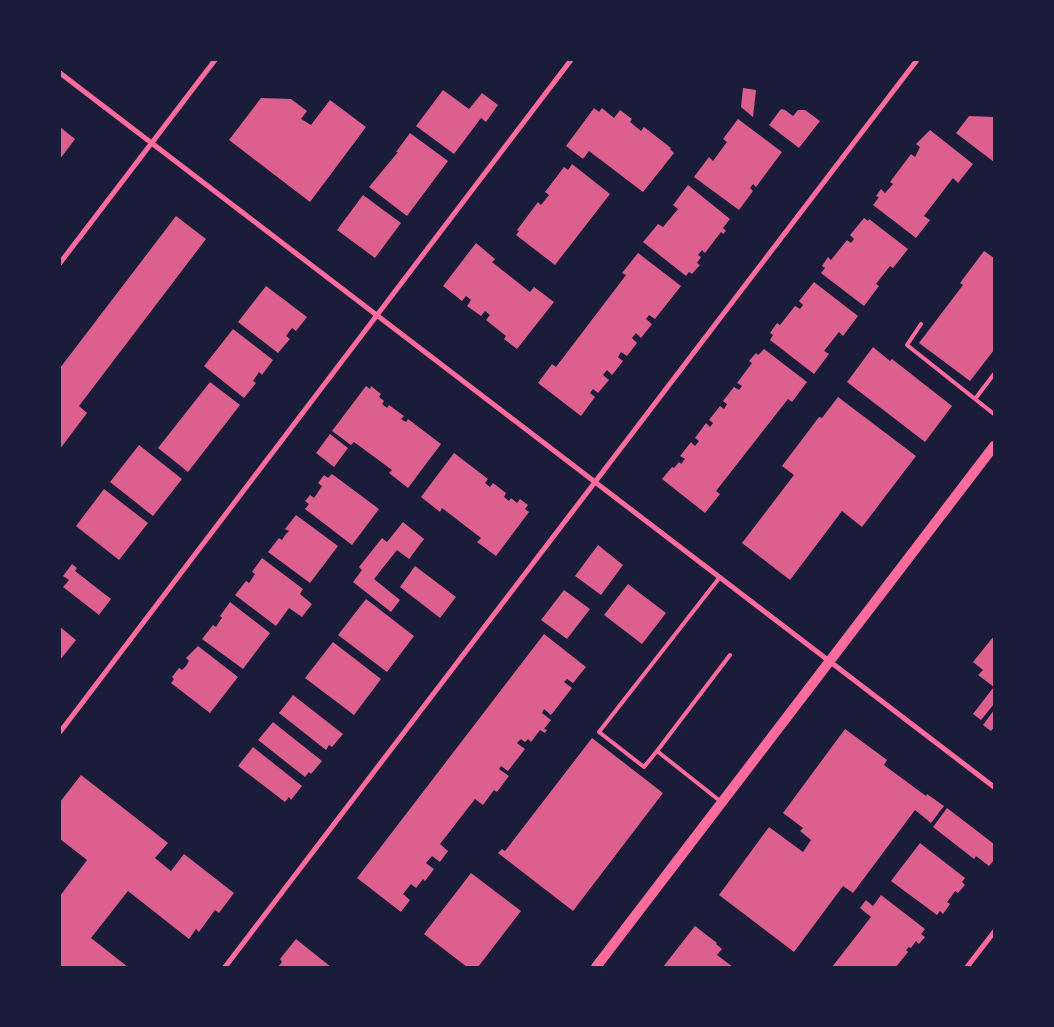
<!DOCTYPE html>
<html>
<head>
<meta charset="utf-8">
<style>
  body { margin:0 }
  #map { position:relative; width:1054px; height:1027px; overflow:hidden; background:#1b1b3a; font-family:"Source Sans 3",sans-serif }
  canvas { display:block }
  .frame { position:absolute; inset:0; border:61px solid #1b1b3a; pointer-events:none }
</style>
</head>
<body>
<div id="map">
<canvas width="1054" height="1027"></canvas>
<div class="frame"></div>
</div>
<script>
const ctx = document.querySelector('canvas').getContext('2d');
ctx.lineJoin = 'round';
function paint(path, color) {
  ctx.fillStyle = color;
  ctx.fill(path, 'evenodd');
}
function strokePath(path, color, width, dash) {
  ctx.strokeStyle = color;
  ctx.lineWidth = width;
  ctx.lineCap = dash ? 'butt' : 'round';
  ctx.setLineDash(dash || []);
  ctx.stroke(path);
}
paint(new Path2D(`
  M743,88L756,90L753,117L741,107Z
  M443,90L469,109L482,93L498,105L486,122L481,118L454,154L416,126Z
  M261,98L291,99L307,111L301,119L311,125L330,100L366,127L310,202L229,140Z
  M594,108L599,112L602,108L614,118L620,110L632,119L630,122L641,131L644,127L671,148L670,149L674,153L643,192L589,151L583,159L566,146Z
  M781,109L785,110L793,116L798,110H805L820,121L799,148L769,125Z
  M969,116L994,117V162L956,133Z
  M738,119L782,152L756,187L753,184L750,188L753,191L739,210L694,177L709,157L713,161L727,142L723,139Z
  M60,127L75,139L60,159Z
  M930,130L973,164L958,183L953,178L924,216L930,220L916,238L873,205L879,197L876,196L881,189L885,193L893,184L890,182L911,154L915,157L920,147L916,144Z
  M410,133L448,161L407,216L369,187L398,152H396Z
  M572,164L610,194L555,265L516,235L519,231L517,230L538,202L541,205L549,195L545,192L564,167L568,170Z
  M688,185L730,219L723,228L726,231L723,234L721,232L705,253L702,250L698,255L701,257L697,263L700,265L692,274L689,272L686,276L643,242L658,224L663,227L678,209L673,205Z
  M363,195L401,223L375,258L337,230Z
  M176,216L206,239L79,406L87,413L60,449V368Z
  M864,218L868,221L869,219L908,249L893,268L890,266L876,284L879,286L864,306L821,273L825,268L822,266L828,257L831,260L847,240L851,243L854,239L850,235Z
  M476,243L495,259L492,262L530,292L534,287L554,302L517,349L504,339L506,336L486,320L490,315L485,311L481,316L467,306L471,300L466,296L462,301L443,286Z
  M984,251L994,258V350L970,381L919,343L963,285L960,283Z
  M638,253L681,286L655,319L649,315L646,319L652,324L641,338L636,333L632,338L637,343L627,356L621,352L618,357L623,361L612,375L607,370L603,375L609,380L598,393L593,389L590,393L595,397L581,416L538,383L552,364L556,367L626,275L622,273Z
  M814,282L858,316L843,336L839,332L824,351L829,354L814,374L770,340L773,335L770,333L777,323L780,325L795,306L800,309L803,305L799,301Z
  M266,286L307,317L296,331L292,328L286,336L290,339L278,353L238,322Z
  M233,329L273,360L262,375L259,372L253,381L256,383L244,398L204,366Z
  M873,347L890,361L892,359L952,406L925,442L847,382Z
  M764,349L807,382L792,402L788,399L716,491L720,494L705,513L662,479L672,467L674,468L679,462L681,464L685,459L680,456L691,442L695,446L699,441L695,438L706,423L710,427L713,423L709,420L720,406L724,409L727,404L723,401L734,387L739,390L742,386L737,383L752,363L749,361L756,353L758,355Z
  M210,382L240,405L188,472L158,448Z
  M366,386L370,389L371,386L381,394L379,397L384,401L382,404L387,408L389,405L404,416L401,419L406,422L408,419L441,444L408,488L389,473L392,470L354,442L351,445L332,431Z
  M838,397L916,456L862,527L842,511L790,580L742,543L794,475L782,466L819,417L822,418Z
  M330,434L348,448L334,467L316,453Z
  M139,445L182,479L153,516L110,482Z
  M454,453L488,479L485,483L490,487L493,483L506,493L504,497L509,501L511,498L517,503L520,499L528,505L525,509L529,512L496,556L477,542L481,538L442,508L440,512L421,497Z
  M332,474L379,509L352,545L305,509L309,504L305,501L310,495L314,498L322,486L318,483L324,475L328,478Z
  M104,489L148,523L119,560L76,526Z
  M296,515L338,546L310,583L268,552L279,538L282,540L285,535L289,531L285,529Z
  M403,522L424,539L409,559L397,550L374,579L400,600L391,612L353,582L362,570L359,567L382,538L387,542Z
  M598,545L623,565L601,595L575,576Z
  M262,558L303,589L300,594L312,604L302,617L289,608L276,626L235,595L246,581L249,583L255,574L252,572Z
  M72,564L77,568L75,571L111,599L99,615L63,587L69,580L63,576Z
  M415,566L456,597L440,618L400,587Z
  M628,584L666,613L642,644L604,615Z
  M564,590L590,609L567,639L541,620Z
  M366,599L414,636L387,672L338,635Z
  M230,602L270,633L243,669L202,639L213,625L216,627L219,622L222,618L220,616Z
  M60,627L76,640L60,660Z
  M544,634L586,667L573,683L567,679L564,682L572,688L551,715L544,709L542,713L551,720L544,729L547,730L545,733L540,730L531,742L528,739L525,742L521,739L517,743L525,749L508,771L501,766L499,769L509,776L497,792L494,790L483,805L475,799L440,844L448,851L440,862L432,856L426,863L434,869L425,881L423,879L416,888L411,884L403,894L410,900L401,912L357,878Z
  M994,636V687L978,675L983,670L973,662Z
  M333,642L381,679L354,715L305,678Z
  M198,646L238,677L210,713L171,683L174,679L172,677L179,668L182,670L186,666L189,661L186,658Z
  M993,688L994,704L981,720L973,714Z
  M293,695L343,734L332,747L329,745L326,750L279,713Z
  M994,710V727L991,731L983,725Z
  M273,722L322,761L311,774L309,772L305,777L258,740Z
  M845,729L887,760L884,765L926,796L927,794L944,806L931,823L915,810L853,893L843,886L794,952L719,895L769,827L803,852L811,840L800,831L803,828L783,813Z
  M592,738L663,793L573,911L498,853L502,849L505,851Z
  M253,747L302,786L291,800L289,797L285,802L238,766Z
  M81,775L168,843L155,858L171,871L184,854L234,893L219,913L215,910L199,932L196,929L189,939L128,891L91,938L128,967H60V896L87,860L60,839V802Z
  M947,808L994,844V860L989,866L976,856L974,859L933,827Z
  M920,843L965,878L962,882L965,885L958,893L955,891L951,897L947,902L950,904L943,914L940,911L937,915L891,881Z
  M471,873L521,911L478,967H467L424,934Z
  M881,895L925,929L921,934L925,937L919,944L916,941L911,948L909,947L906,950L908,952L896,967H832L871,917L860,908L866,900L873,906Z
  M695,926L717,943L716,944L722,949L717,955L733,967H663Z
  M296,939L331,967H278L282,962L280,959Z`), '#dd5f8e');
strokePath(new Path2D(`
  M921,324L907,345L975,399L994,374
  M975,399L994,414
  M657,751L644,767L599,732L720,577
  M720,801L657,751L730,655`), '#ff6b9d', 4);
strokePath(new Path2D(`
  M60,73L994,787
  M60,263L215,60
  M60,732L571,60
  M225,967L917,60
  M967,967L994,932`), '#ff6b9d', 5);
strokePath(new Path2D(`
  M596,967L994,446`), '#ff6b9d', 10);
</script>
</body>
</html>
